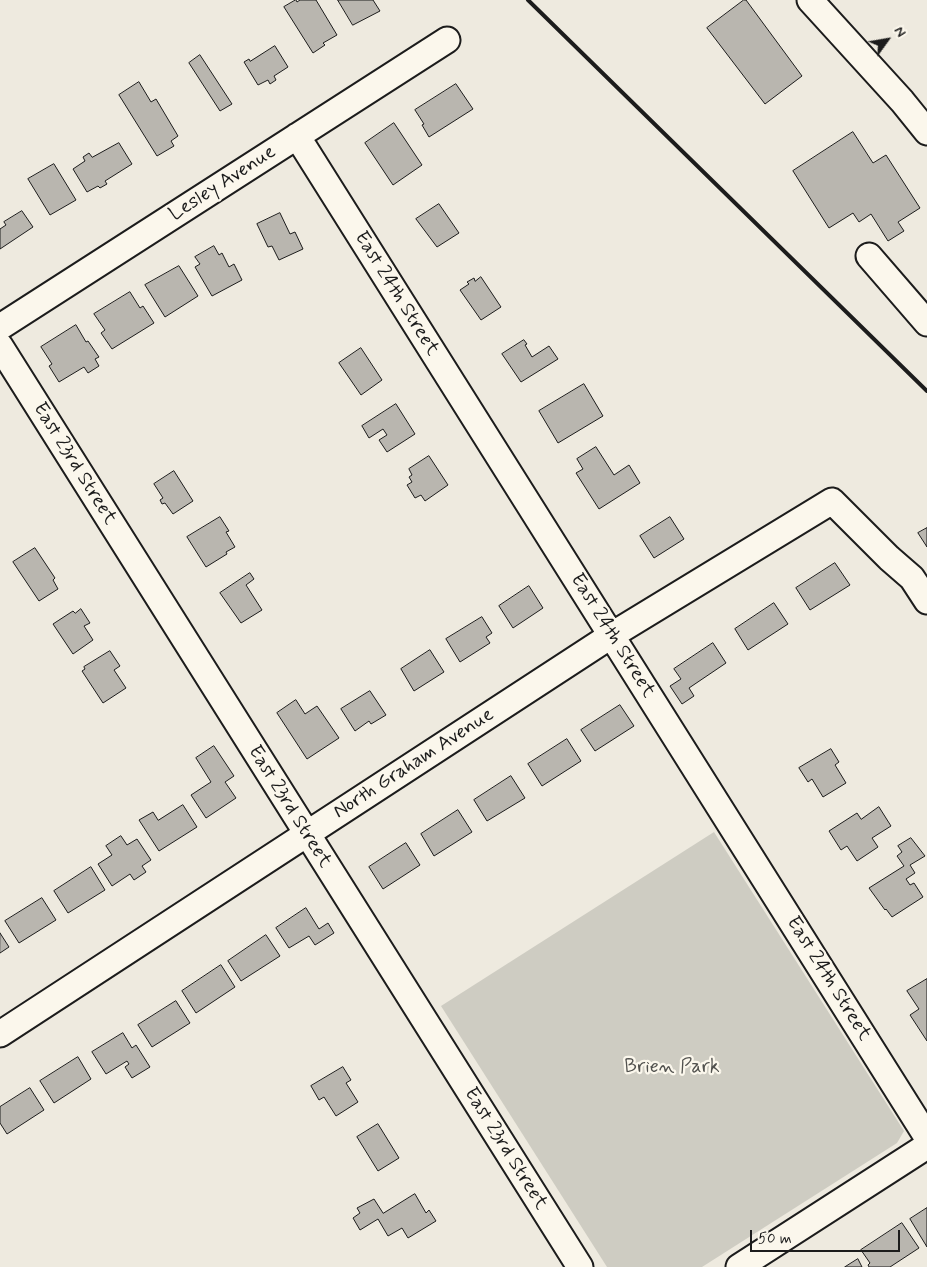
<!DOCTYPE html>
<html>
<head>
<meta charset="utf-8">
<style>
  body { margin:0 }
  #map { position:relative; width:927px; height:1267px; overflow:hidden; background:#eeeadf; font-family:Mynerve,sans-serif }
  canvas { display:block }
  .north { position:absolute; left:862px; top:15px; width:50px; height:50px; -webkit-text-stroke:4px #fbf7ec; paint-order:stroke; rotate:58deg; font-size:14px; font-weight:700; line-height:20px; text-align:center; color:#1c1c1c }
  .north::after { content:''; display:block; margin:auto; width:18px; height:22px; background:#1c1c1c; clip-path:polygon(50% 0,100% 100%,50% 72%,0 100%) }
  .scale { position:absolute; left:750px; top:1230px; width:150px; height:22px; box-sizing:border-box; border:2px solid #1c1c1c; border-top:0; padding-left:6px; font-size:15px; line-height:18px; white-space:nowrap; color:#1c1c1c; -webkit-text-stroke:4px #fbf7ec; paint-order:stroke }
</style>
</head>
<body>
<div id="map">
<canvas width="927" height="1267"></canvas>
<div class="north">N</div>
<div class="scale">50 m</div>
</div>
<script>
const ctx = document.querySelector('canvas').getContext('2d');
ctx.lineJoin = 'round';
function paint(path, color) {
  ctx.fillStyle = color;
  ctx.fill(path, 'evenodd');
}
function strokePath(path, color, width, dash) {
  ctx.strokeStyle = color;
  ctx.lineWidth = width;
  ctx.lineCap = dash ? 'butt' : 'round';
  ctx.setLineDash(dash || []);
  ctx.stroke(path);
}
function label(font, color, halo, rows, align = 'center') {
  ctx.font = font + ' Mynerve,sans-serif';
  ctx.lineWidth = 4.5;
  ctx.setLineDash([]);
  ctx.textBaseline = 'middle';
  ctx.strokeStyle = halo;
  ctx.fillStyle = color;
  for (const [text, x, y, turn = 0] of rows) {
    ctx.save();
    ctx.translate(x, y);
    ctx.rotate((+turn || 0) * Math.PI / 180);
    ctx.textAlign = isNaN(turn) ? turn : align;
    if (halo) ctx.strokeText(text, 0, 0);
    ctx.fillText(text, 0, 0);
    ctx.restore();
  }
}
paint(new Path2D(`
  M714,832L904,1131L897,1143L702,1267H607L441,1006Z`), '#ceccc2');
const building = new Path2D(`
  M296,0L297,2L300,0H316L337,35L323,43L325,45L313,53L284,7Z
  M338,0H373L380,11L353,25Z
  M744,0H746L802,76L765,104L707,28Z
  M275,46L288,67L274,76L276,80L270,84L268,80L258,85L244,62L249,59L250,61Z
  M200,55L232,104L220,111L189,63Z
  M139,82L151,102L156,99L178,136L171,141L174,146L157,156L119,95Z
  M456,84L473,109L429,137L422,125L424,124L415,110Z
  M394,123L422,165L393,185L365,143Z
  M853,132L873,163L886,155L920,208L898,222L904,231L888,241L871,214L859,222L853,213L829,228L793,171Z
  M119,143L132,164L105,181L107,184L100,188L98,186L87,192L73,169L85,161L83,157L89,153L92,157Z
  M54,164L76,200L50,215L28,179Z
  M439,204L459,233L437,247L416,219Z
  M22,211L33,227L0,249V229L6,225L4,222Z
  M280,213L290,234L295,232L303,249L279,260L272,246L268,247L257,224Z
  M214,246L219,255L222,253L229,267L234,264L242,280L212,296L195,267L200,264L195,257Z
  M179,266L198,296L165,317L145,285Z
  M481,277L501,307L481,320L460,290L469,284L467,282L474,278L475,281Z
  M130,292L140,308L143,306L154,323L112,349L101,333L105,330L94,314Z
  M76,325L86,342L88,341L99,357L95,359L99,366L88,373L84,367L59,382L49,366L52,364L41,347Z
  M524,340L527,344L525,345L532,357L549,346L558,359L521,382L502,354Z
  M361,348L382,380L361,395L339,363Z
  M584,384L603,416L558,443L539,411Z
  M396,404L415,434L387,452L379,440L387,435L383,429L369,438L362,426Z
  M596,447L614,475L629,465L640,483L599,509L576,473L583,469L577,459Z
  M429,456L448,485L425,501L421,495L415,498L407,485L412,482L409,477L412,475L409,469Z
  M174,471L193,501L173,514L165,503L162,504L160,500L163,498L154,484Z
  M220,517L229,531L226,532L235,547L226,552L227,554L206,567L187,537Z
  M670,517L684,539L654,558L640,536Z
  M927,528V547L918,533Z
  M35,548L55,578L53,580L58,589L39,601L13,562Z
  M835,563L850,585L810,610L796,588Z
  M250,573L254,579L246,585L262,610L241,623L220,593Z
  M529,586L543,608L513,628L499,606Z
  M774,603L788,624L748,650L735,629Z
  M81,609L90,623L84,626L93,640L73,654L53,624L73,611L75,613Z
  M482,617L492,633L486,637L490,643L460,662L446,639Z
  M713,643L726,663L689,688L694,696L682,704L670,686L681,679L674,669Z
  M430,650L444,672L414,691L401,669Z
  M110,651L120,666L114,670L126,688L103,703L82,671L85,669L84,667Z
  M370,691L386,715L371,724L369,721L355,731L341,709Z
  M296,700L305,714L317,706L339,738L307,759L277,713Z
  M620,705L634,726L595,751L581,730Z
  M567,739L581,761L542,786L528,764Z
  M214,746L234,776L225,782L236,798L206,818L191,795L211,782L196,758Z
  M831,749L839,762L835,765L846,783L823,797L812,779L808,782L799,768Z
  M511,776L525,798L487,821L474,800Z
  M183,805L197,827L159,851L139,820L153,812L158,820Z
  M879,807L891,826L872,838L878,847L857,861L847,846L841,850L829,831L857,813L861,819Z
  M458,810L472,832L434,856L421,834Z
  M121,836L127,845L137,839L151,860L142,866L146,872L134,880L130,874L112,886L98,864L112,855L106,846Z
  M911,838L925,856L910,865L915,873L906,879L910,885L914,883L923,897L892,917L886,909L885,910L869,888L904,866L897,856L902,852L898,846Z
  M406,843L420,865L383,889L369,867Z
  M91,867L105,890L68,913L54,891Z
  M42,898L56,920L19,943L5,921Z
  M306,908L319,929L328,923L334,933L315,945L309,936L289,948L276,928Z
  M0,933L9,947L0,953Z
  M266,935L280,956L241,981L228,961Z
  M221,965L235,987L196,1013L182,991Z
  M927,979V1041L910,1015L919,1009L907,991Z
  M176,1001L190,1023L152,1047L138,1025Z
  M123,1033L132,1048L136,1045L150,1067L132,1078L125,1067L129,1064L127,1061L106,1074L92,1052Z
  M78,1057L91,1079L54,1103L40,1081Z
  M343,1067L351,1080L346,1083L358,1102L336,1116L324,1097L319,1100L311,1086Z
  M30,1088L44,1110L7,1134L0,1123V1107Z
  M378,1124L399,1158L378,1171L357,1137Z
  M415,1194L426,1213L429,1210L436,1221L408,1238L402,1228L388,1236L378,1219L360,1230L353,1218L360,1213L357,1208L374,1199L383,1213Z
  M927,1208V1247L910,1219Z
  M902,1223L919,1248L890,1267H869L868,1265L870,1263L861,1250Z
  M858,1259L862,1267H845Z`);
paint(building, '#b9b6af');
strokePath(building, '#1c1c1c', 1);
const minor = new Path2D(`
  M810,0L902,101L927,132
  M297,136L927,1137
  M869,256L927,323
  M0,327L447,40
  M0,346L580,1267
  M0,1034L612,635L832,501L889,558L912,578L927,601
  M739,1267L927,1146`);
strokePath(minor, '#1c1c1c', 29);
strokePath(minor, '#fbf7ec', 25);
strokePath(new Path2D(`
  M528,0L927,391`), '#1c1c1c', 4);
label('20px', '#1c1c1c', '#fbf7ec', [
  ["Lesley Avenue",223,184,-33],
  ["East 24th Street",396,294,58],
  ["East 23rd Street",74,464,58],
  ["East 24th Street",612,636,58],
  ["North Graham Avenue",414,764,-33],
  ["East 23rd Street",289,807,58],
  ["East 24th Street",828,979,58],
  ["East 23rd Street",505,1149,58]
]);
label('20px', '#51514e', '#fbf7ec', [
  ["Brien Park",672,1068]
]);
</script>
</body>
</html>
